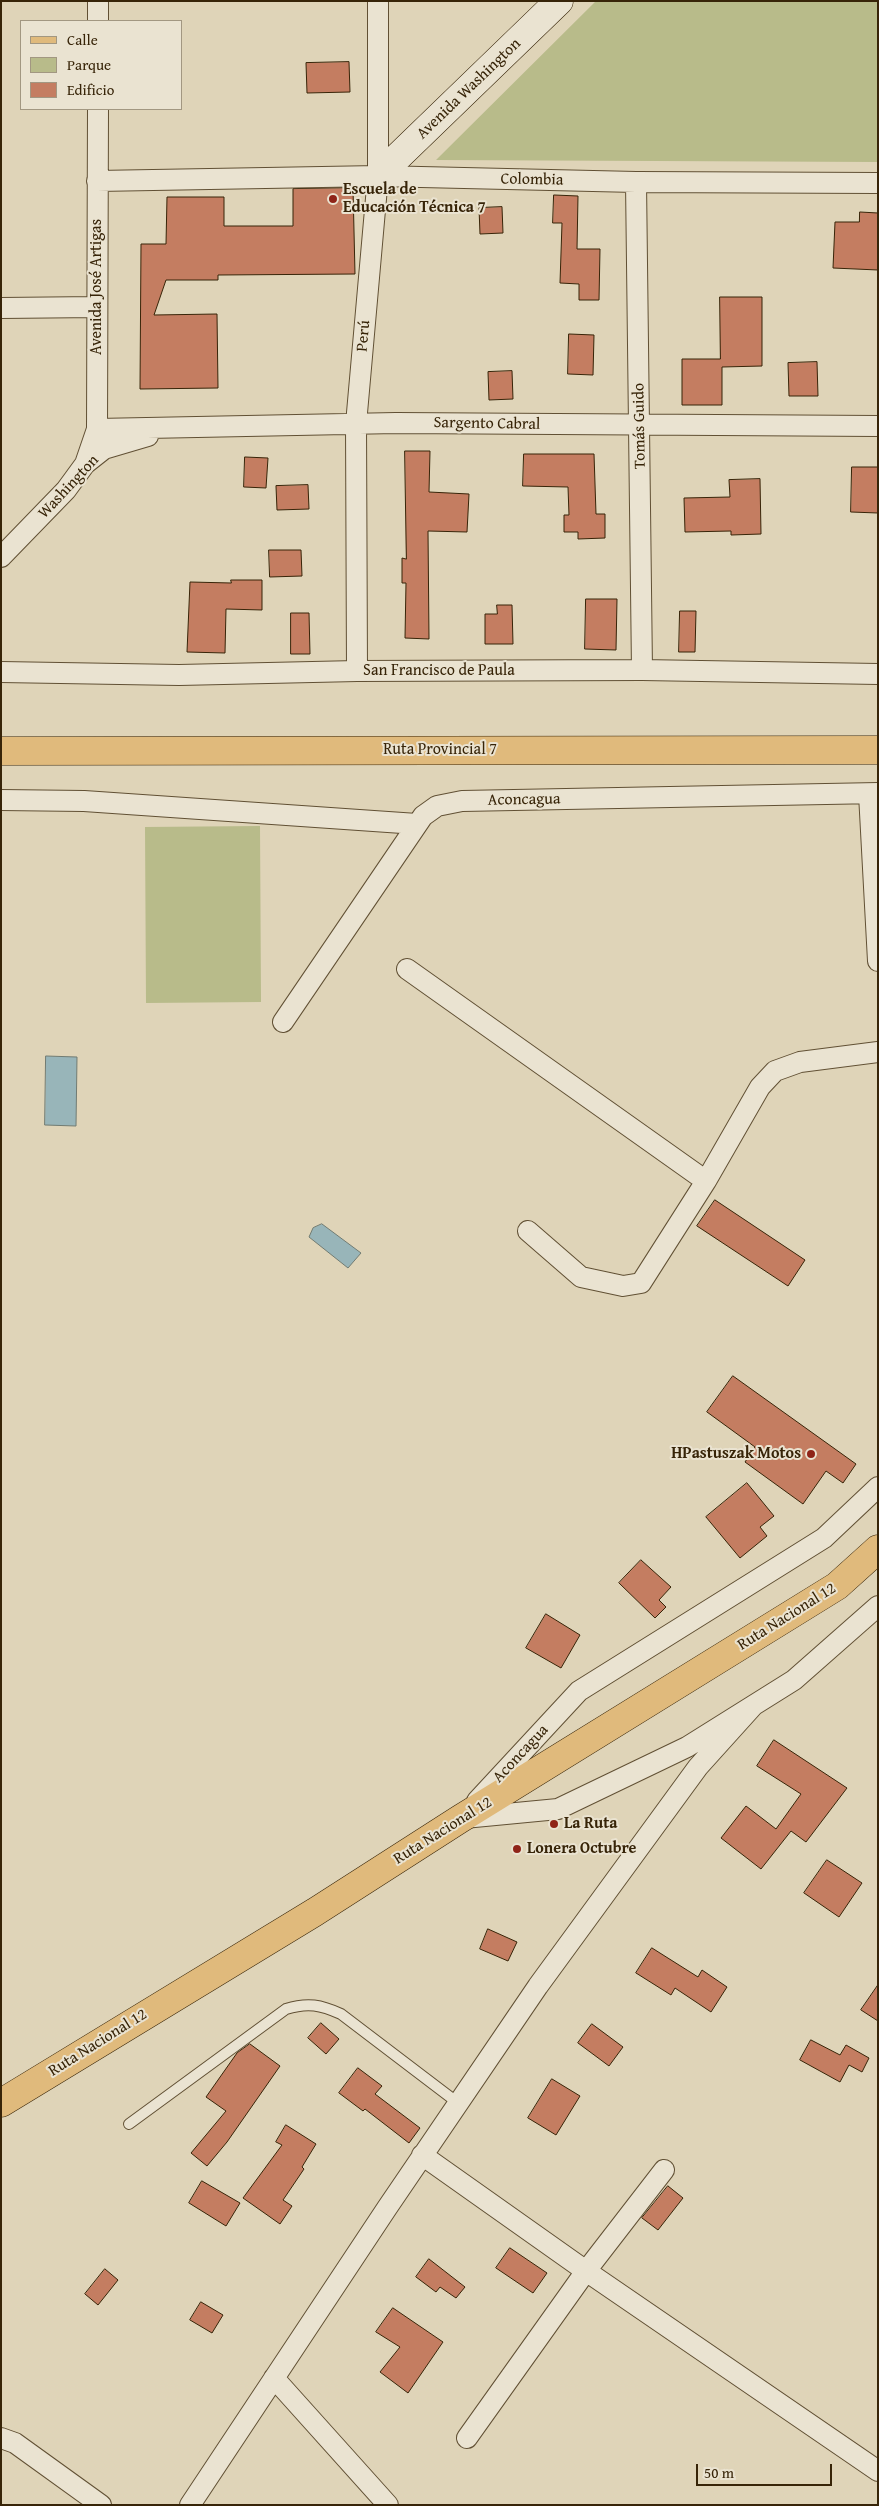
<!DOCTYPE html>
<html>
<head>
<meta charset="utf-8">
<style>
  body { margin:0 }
  #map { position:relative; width:879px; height:2506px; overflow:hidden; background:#dfd4b8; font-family:"Gentium Book Plus",serif }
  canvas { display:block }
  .frame { position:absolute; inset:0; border:2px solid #372408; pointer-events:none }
  .legend { position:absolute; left:20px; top:20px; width:162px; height:90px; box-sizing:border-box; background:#eae3d1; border:1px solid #a29781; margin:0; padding:6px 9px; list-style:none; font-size:15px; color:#372408 }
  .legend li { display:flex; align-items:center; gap:10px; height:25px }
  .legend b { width:25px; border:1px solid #a29781 }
  .scale { position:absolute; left:696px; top:2464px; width:136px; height:22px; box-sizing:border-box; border:2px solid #372408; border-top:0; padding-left:6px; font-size:15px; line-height:18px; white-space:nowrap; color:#372408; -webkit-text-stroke:4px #eae3d1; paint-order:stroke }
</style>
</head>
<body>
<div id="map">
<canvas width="879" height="2506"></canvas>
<div class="frame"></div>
<ul class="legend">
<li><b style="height:6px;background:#e0ba7c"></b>Calle</li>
<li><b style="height:14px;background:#b8bb8a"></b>Parque</li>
<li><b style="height:14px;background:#c47d61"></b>Edificio</li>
</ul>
<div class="scale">50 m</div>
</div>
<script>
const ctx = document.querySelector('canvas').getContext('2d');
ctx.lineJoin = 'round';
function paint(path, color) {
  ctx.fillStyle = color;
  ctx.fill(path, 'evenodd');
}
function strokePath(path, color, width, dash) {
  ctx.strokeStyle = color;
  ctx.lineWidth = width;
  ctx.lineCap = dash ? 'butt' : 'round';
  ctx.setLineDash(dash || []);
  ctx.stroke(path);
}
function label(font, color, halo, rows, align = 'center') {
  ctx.font = font + ' "Gentium Book Plus",serif';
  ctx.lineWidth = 4;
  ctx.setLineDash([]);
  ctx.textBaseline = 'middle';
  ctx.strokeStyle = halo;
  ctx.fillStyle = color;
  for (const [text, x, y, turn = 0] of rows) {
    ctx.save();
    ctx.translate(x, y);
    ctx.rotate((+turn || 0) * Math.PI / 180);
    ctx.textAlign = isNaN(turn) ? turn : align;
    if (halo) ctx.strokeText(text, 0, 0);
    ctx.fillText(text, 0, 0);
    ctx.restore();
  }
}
paint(new Path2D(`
  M596,1H878V162L436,160Z
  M260,826L261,1002L146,1003L145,827Z`), '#b8bb8a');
const water = new Path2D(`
  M46,1056L77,1057L76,1126L45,1125Z
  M322,1224L361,1253L348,1268L309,1237L313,1228Z`);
paint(water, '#98b5b9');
strokePath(water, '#717b72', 1);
const building = new Path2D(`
  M349,62L350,92L307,93L306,63Z
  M353,188L355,274L218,275V280H166L154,315L217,314L218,388L140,389L141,244H166L167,197H224V226H293V189Z
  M554,195L578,196L577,249H600L599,300H579V284L560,283L562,223H553Z
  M502,207L503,233L480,234L479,208Z
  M860,212L878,213V270L833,268L835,222H859Z
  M720,297H762V366L722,367V405H682V359H720Z
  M569,334L594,335L593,375L568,374Z
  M817,362L818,396H789L788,363Z
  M512,371L513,399L489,400L488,372Z
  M405,451H430L429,492L469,494L467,532L428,531L429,639L405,638L406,583H402V558L406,559Z
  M524,454H594L596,514H605V538L578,539V532H564V515H569L568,487L523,486Z
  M245,457L268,458L266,488L244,487Z
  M852,467H878V513L851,512Z
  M760,479L761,534L731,535V531L685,532L684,498L730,497L729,480Z
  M308,485L309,509L277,510L276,486Z
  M269,550H301L302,576L270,577Z
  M231,580H262V610L226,609L225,653L187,652L190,582L231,583Z
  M586,599H617L616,650L585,649Z
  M497,605H512L513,644H485V614H497Z
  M680,611H696L695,652H679Z
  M291,613H309L310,654H291Z
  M715,1200L805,1260L788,1286L697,1226Z
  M733,1376L856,1464L843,1483L826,1471L803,1504L745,1462L755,1447L707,1412Z
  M747,1483L774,1516L760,1527L767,1536L740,1558L706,1517Z
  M641,1560L671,1587L659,1600L666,1607L655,1618L619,1583Z
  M546,1614L580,1635L561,1668L526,1648Z
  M774,1740L847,1788L806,1842L791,1831L761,1869L721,1838L746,1806L776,1829L801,1794L757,1766Z
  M827,1860L862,1883L839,1917L804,1893Z
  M488,1929L517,1942L508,1961L480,1949Z
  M652,1948L698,1977L702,1970L727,1987L711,2012L675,1988L671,1995L636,1973Z
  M878,1985V2021L861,2010Z
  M321,2023L339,2039L326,2054L308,2038Z
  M592,2024L623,2047L609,2066L578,2043Z
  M811,2040L840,2055L846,2045L869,2058L862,2072L849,2065L840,2082L800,2060Z
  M250,2044L280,2066L227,2142L207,2166L191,2153L226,2111L206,2097L237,2053Z
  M358,2068L382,2086L375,2094L420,2128L409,2143L365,2109L363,2111L339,2093Z
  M552,2079L580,2096L556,2135L528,2118Z
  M286,2125L316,2144L302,2167L304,2169L283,2200L292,2206L280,2224L243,2198L282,2145L276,2142Z
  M202,2181L240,2203L226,2226L189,2203Z
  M668,2186L683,2198L658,2230L642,2218Z
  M510,2248L547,2273L533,2293L496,2268Z
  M429,2259L465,2287L456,2298L440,2287L436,2292L416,2277Z
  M105,2269L118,2280L98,2305L85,2294Z
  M201,2302L223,2315L212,2333L190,2320Z
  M393,2308L443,2342L408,2393L380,2372L400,2347L376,2332Z`);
paint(building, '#c47d61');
strokePath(building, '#372408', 1);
const lane = new Path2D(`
  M129,2124L286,2009C308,2002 321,2005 341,2014L458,2103`);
const street = new Path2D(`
  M98,21V1
  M97,181L378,176L636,182L878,183
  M636,182L642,670
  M1,308L97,307
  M97,429L396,423L878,426
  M85,464L97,429L98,109
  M1,557L66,490L85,464L104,449L148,436
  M357,671L356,424L378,176V1
  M1,672L179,675L357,671L642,670L878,674
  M869,794L878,961
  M1,800L84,801L417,824
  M407,969L706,1181
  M283,1022L423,816L437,806L462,801L878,793
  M528,1231L581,1277L623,1286L641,1283L706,1181L760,1087L775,1071L800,1062L878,1052
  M477,1801L579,1691L824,1538L878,1487
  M464,1818L558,1809L687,1747L794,1680L878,1606
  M422,2155L586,2271L878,2471
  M274,2378L388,2505
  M1,2438L15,2443L101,2505
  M467,2438L586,2271L664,2170
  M190,2505L387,2208L538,1986L698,1767L753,1706`);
const secondary = new Path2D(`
  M378,176L559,1`);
const primary = new Path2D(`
  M1,751L878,750`);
const highway = new Path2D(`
  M1,2103L315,1912L460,1819L837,1586L878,1549`);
strokePath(lane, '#615034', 12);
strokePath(street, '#615034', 22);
strokePath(secondary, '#372408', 29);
strokePath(primary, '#372408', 29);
strokePath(highway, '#372408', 29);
strokePath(lane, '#eae3d1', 10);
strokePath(street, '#eae3d1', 20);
strokePath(secondary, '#eae3d1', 28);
strokePath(primary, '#e0ba7c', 28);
strokePath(highway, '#e0ba7c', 28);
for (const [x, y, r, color] of [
  [333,199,5,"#8f2418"],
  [811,1454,5,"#8f2418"],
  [554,1824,5,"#8f2418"],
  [517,1849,5,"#8f2418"]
]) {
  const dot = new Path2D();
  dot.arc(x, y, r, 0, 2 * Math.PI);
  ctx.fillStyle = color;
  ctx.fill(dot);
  strokePath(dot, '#eae3d1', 2);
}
label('16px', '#372408', '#eae3d1', [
  ["Avenida Washington",469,89,-44],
  ["Colombia",532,180,1],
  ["Avenida José Artigas",97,287,-90],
  ["Perú",364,336,-85],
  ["Sargento Cabral",487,424,1],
  ["Tomás Guido",640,426,-91],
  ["Washington",69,487,-47],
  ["San Francisco de Paula",439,671],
  ["Ruta Provincial 7",440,750],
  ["Aconcagua",524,800,-1],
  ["Ruta Nacional 12",787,1617,-32],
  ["Aconcagua",521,1754,-47],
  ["Ruta Nacional 12",443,1831,-32],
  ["Ruta Nacional 12",98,2043,-32]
]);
label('bold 16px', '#372408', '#eae3d1', [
  ["Escuela de",343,190],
  ["Educación Técnica 7",343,208],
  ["HPastuszak Motos",801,1454,"right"],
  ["La Ruta",564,1824],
  ["Lonera Octubre",527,1849]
], 'left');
</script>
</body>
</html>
